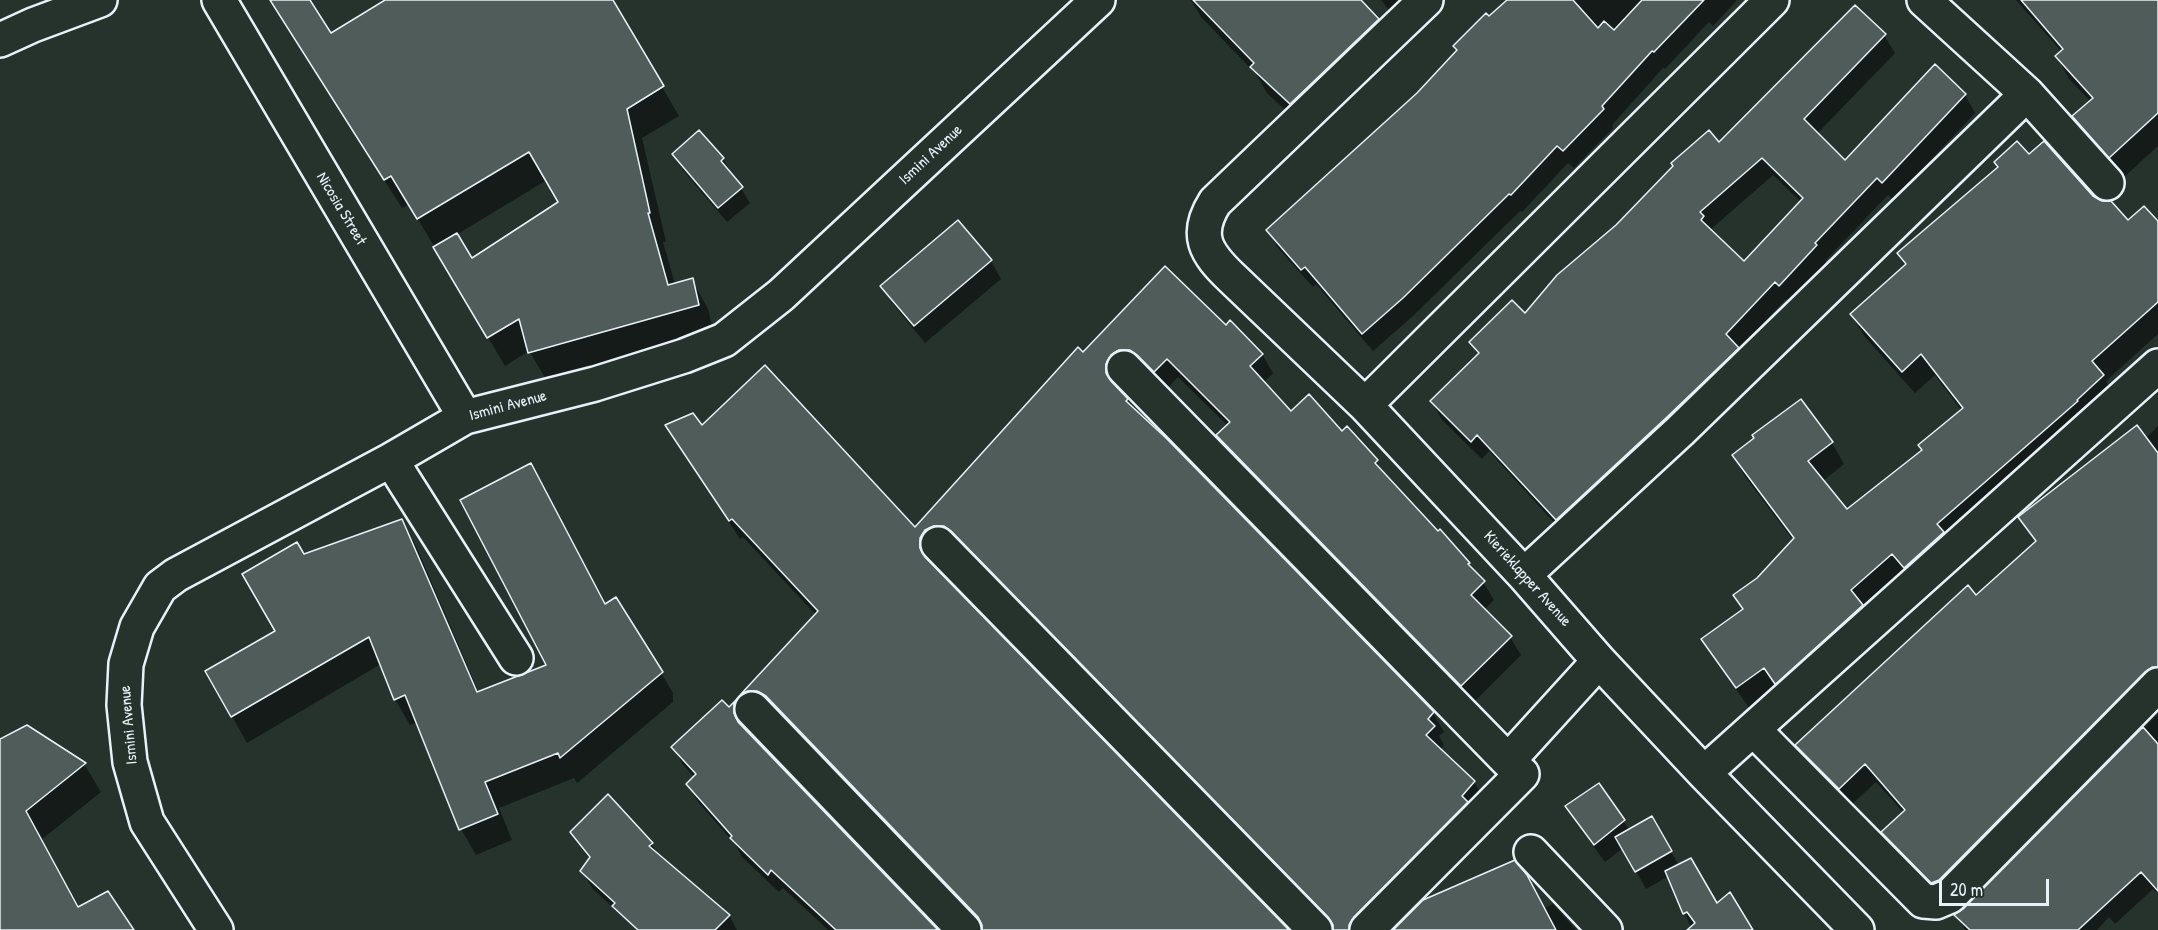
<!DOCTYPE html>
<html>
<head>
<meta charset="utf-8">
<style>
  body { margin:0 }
  #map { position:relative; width:2158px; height:930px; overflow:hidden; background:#26332d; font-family:"Patrick Hand",sans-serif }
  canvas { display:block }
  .scale { position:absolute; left:1939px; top:879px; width:110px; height:27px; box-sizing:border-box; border:3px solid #e8f1f8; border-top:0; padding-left:8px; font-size:18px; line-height:21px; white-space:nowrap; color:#e8f1f8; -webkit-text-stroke:4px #26332d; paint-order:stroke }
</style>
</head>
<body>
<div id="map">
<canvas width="2158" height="930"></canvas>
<div class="scale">20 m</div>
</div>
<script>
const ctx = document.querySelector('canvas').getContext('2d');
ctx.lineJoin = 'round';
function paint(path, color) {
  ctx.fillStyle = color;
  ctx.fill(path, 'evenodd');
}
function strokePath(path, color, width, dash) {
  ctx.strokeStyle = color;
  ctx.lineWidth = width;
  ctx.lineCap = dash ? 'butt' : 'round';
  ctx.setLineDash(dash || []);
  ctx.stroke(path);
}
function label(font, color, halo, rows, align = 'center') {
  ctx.font = font + ' "Patrick Hand",sans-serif';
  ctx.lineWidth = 6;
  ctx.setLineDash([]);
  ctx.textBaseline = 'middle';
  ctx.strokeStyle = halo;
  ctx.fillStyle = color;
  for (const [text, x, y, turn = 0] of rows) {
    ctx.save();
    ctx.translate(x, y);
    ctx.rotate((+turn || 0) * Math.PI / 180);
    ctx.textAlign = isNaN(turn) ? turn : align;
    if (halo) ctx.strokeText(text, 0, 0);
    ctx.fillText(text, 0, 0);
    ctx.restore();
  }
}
paint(new Path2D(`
  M292,0H308L330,35L388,0H611L679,116L642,138L666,242H663L675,284L692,280L708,309L714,334L547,381L529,351L505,366L409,204L402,208L294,38ZM547,180L560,203L471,260L456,235Z
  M1191,0H1315L1355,42L1370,68L1306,129L1267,93L1256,74L1201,17ZM1262,76L1297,108L1295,110L1262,80Z
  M1381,0H1420L1397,20Z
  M1509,0H1737L1713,26L1709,22L1665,69L1663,68L1612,125L1613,128L1574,168L1568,163L1522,212L1520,211L1413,316L1373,351L1316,284L1313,287L1278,248L1268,230L1411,101L1458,51L1455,46Z
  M2016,0H2158V146L2123,178L2087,138L2074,116L2091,102L2069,79L2057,57L2062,52Z
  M1884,35L1895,53L1817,134L1845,162L1965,95L1975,113L1893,200L1888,195L1825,261L1827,264L1790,303L1786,299L1738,350L1748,367L1567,537L1489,451L1482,459L1442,420L1432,402L1478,355L1471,343L1525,316L1719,144ZM1773,175L1801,202L1744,263L1710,230Z
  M674,155L723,159L750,203L727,222L683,170Z
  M2029,157L2092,197L2128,223H2158V334L2106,381L2116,398L1777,689L1750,709L1716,661L1703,639L1744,610L1758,579L1793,540L1746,478L1733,456L1832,443L1844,464L1823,481L1847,511L1923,451L1962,411L1935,375L1915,393L1864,336L1852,315L1905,266L1898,254Z
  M991,261L1001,279L925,343L893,304L882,286Z
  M1226,327L1262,354L1273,373L1263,383L1291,413L1342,433L1376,461L1386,477L1469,563L1474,573L1483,582L1494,600L1484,610L1510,637L1521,655L1472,704L1228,454L1218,436L1228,426L1178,377L1166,390L1116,383V389L1132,408L1165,439L1433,713L1444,732L1439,736L1444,745L1440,750L1474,782L1485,800L1369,930H1335L964,549L930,558V564L1287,930H984L778,714L753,712L743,694L816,615L743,537L740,539L678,444L701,427L915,529L1083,354Z
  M2158,426V689L1945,901L1893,850L1883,832L1904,813L1876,782L1850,806L1807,763L1797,745L1976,597L2036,543L2019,517L2145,439Z
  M401,520L416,546L479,693L548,665L605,606L657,666L673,693V702L577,783L574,778L499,808L512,840L476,855L461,829L418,722L410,725L395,699L381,664L247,743L207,672L277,631L303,556Z
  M736,702L746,719L744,729L936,930H828L783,888L779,892L742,857L735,844L698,802L688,784L695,778L683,765L673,747L729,710Z
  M2158,714V890L2155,892L2153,889L2115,924L2109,917L2097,930H1965L1956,915L1964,910Z
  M0,741L84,764L101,792L41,840L78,908L132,930H0Z
  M1599,785L1630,831L1652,818L1679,866L1717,906L1751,930H1692L1669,876L1646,889L1623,848L1605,862L1577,824L1567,806Z
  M572,833L651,843L659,856L729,915L737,930H637L593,889L582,871L590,860Z
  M1553,904L1576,930H1396L1544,908Z`), '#0007');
const building = new Path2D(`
  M270,0H310L331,33L385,0H613L664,86L627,109L650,213H648L668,285L693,278L699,305L528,353L519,319L487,338L433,247L457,233L472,258L558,202L529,152L417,219L391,176L384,180Z
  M1193,0H1361L1379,19L1290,104L1250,67L1254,63Z
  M1507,0H1573L1598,28L1604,21L1614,30L1642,0H1704L1654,52L1652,51L1602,106L1604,109L1563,151L1557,146L1511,195L1509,194L1403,298L1362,334L1305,267L1301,270L1266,230L1417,93L1457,50L1453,46L1486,13L1489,16Z
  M2021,0H2158V113L2109,158L2072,116L2093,98L2055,56L2063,49Z
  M1855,5L1886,34L1804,119L1845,160L1935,64L1966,94L1882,183L1877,178L1815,243L1817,245L1779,286L1775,282L1726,334L1739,348L1667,417L1556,520L1477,435L1471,442L1430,401L1479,353L1469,342L1512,300L1525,313L1557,275L1616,225L1673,166L1671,163L1709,130L1719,142ZM1762,158L1803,198L1744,261L1701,220L1704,216L1700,212Z
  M699,130L724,158L721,161L743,187L718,208L672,154Z
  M2017,141L2029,154L2044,141L2093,196L2102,201H2111L2128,220L2144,206L2158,221V302L2092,361L2104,375L2077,400L2078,401L1937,524L1944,532L1904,568L1892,554L1851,590L1863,605L1777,683L1775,684L1764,668L1736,688L1701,639L1743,609L1733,595L1757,578L1794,538L1732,455L1754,438L1752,435L1801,399L1833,442L1808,461L1847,509L1922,450L1918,445L1963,408L1921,354L1902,372L1850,314L1906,264L1897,253L1998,167L1994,162Z
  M958,220L992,260L914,326L880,286Z
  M1165,266L1226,325L1230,320L1263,354L1250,366L1291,411L1309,394L1342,431L1347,426L1378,460L1375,463L1438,531L1440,529L1470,563L1468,564L1485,581L1471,595L1512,636L1461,686L1216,435L1230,422L1167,359L1154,372L1137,355L1130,350H1119L1111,355L1106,364V373L1111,381L1128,399L1126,401L1166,438L1434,712L1428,719L1435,726L1426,735L1475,781L1462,796L1468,802L1354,917L1349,925V930H1333V925L1328,917L951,531L944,526H934L925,530L920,538V548L925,557L1289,930H982V925L978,917L766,696L757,691H748L741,694L818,611L732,519L729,521L665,425L693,413L702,425L765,365L915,527L1078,347L1083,352Z
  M2137,425L2158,453V667H2152L2145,672L1939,880L1931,883L1881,832L1905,810L1865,764L1839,789L1795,745L1968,585L1976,595L2036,541L2018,517Z
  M531,463L605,604L616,597L663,672L560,758L558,753L485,782L498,814L459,830L405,695L394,700L369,637L231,717L205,671L275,631L242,574L297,542L304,554L402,519L477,692L546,665L460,500Z
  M737,699L734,704V713L738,722L938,930H836L771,870L768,875L730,838L732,836L686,784L696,774L671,747L722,700L729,707Z
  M27,725L86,763L26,811L78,907L108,891L134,930H0V739Z
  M2143,727L2158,744V891L2141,872L2078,930H1970L1954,915L1963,909Z
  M1599,783L1625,820L1594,845L1565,806Z
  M608,794L653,843L649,846L730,915L715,930H638L612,906L615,903L580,871L590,857L570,832Z
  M1652,816L1672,851L1635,872L1615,837Z
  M1691,858L1717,903L1730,892L1753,930H1687L1695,923L1687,912L1683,914L1665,871Z
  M1515,860L1527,875L1556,930H1393L1423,900Z`);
paint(building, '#505c59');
strokePath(building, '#e8f1f8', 1.5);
const minor = new Path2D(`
  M219,0L465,417
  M1426,0L1215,202C1194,235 1206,253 1231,277L1365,405L1524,575L1599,661L1704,773L1857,930
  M1924,0L2027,94L2107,183
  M0,40L33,25L100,0
  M1124,368L1508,761
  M1365,405L1772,0
  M391,460L516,658
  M938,544L1315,930
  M1524,575L1680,431L2027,94
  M752,709L964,930
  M1753,729L1923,901L1936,902L1950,896L2158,685
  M1704,773L2158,366
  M1531,852L1605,930
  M216,930L147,822L130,762L124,705L126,664L137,627L160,587L176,575L391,460L465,417L595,384L684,356L724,340L781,295L1098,0
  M1367,930L1522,774L1508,761L1599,661`);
strokePath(minor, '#e8f1f8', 38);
strokePath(minor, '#26332d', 33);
label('16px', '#e8f1f8', '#26332d', [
  ["Ismini Avenue",931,155,-43],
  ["Nicosia Street",341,209,59],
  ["Ismini Avenue",508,406,-15],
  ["Kierieklapper Avenue",1527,579,48],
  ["Ismini Avenue",129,725,-95]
]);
</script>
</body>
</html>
